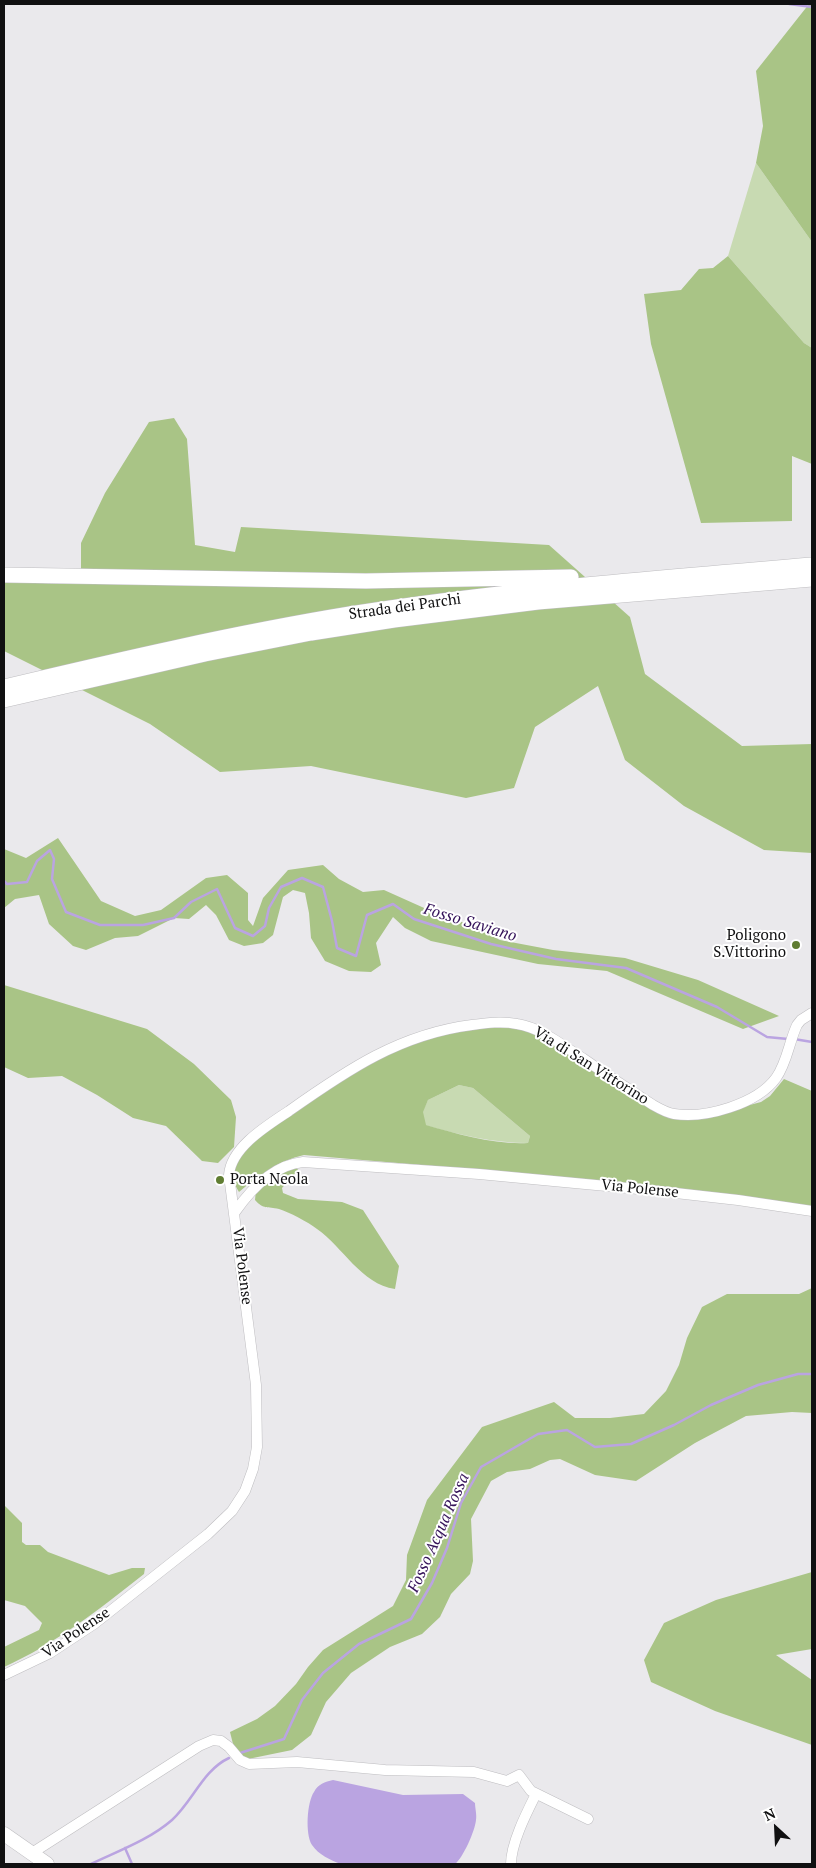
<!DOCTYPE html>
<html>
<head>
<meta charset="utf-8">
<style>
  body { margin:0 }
  #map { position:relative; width:816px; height:1868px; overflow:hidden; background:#eae9ec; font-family:"PT Serif",serif }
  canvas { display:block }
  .frame { position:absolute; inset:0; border:5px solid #101011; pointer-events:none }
  .north { position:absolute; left:751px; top:1803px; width:50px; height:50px; -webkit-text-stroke:4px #fff; paint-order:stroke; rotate:335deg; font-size:14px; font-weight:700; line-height:20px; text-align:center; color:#101011 }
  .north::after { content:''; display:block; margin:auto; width:18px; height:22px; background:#101011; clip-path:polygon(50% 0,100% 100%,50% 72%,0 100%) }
</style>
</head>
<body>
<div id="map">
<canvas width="816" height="1868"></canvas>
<div class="frame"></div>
<div class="north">N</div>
</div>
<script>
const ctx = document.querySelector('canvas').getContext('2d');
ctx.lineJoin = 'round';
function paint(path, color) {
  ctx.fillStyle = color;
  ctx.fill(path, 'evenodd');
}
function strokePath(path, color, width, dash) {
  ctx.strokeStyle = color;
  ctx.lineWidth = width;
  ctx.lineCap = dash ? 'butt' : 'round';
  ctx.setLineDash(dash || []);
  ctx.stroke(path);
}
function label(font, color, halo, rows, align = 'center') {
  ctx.font = font + ' "PT Serif",serif';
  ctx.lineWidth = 4;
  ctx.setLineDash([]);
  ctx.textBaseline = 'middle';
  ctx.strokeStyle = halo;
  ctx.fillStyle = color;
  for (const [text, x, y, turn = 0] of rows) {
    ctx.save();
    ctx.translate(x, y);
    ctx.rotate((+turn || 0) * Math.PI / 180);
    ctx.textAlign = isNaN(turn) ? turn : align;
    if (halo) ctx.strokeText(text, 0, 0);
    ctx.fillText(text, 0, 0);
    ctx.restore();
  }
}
paint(new Path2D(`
  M756,163L812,242V348L804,343L728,256Z
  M459,1085L473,1088L530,1136L528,1143C494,1143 459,1135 425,1125L422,1112L428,1100Z`), '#c8dab2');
paint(new Path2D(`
  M809,4H812V242L756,163L763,126L756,71Z
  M728,256L804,343L812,348V464L792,456V521L701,523L651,344L644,294L681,290L699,269L713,268Z
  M174,418L187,439L195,545L235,552L241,527L549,545L630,617L645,674L742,746L812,744V853L764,850L684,806L625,760L598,686L535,727L514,788L466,798L311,766L220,772L150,724L4,651V582L81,584V543L105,493L149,422Z
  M58,838L101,901L135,916L161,910L206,878L227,875L248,893V920L253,926L263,898L288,870L323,865L339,879L363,892L384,890L442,916L465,923L500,940L553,950L625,958L698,980L779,1016L743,1029L607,971L538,964L431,941L405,928L393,917L376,943L381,965L371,972L349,971L325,961L311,938L309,913L305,893L293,890L283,897L273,935L263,943L244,946L229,940L216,915L206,905L189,919L174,918L138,936L115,938L86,950L73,946L49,924L39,895L15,899L4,908V849L26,858Z
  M4,985L147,1029L194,1064L231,1100L236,1117L234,1147L218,1163L202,1161L166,1126L133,1118L97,1095L62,1076L28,1078L4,1067Z
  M498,1026L519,1028L533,1032L553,1044L651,1108L709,1116L761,1102L770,1096L784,1079L812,1091V1207L480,1170L304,1155C278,1161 259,1175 239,1192C234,1184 231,1176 234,1167C248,1131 367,1062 404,1046C433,1033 466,1030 498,1026ZM459,1085L473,1088L530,1136L528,1143C496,1145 457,1134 426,1125L423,1112L428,1100Z
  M295,1165L298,1170L282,1188L283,1193L298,1199L342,1202L363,1210L399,1266L395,1289C361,1284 343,1247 317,1229C308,1222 289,1212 279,1209C267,1206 264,1210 255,1200L256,1190L283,1169Z
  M812,1288V1413L792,1412L746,1416L695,1443L636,1481L595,1475L560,1459L550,1460L530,1469L507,1472L491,1481L471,1519L473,1561L470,1574L451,1594L440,1617L422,1634L390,1647L351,1673L326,1702L311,1735L292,1750L248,1759L240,1757L234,1748L230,1732L257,1719L275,1706L296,1684L308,1667L323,1650L393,1606L406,1580L407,1555L427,1500L482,1427L554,1402L575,1418H610L644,1414L666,1391L679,1365L687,1338L702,1307L727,1294H799Z
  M4,1505L22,1523V1542L26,1545H40L48,1552L109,1575L132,1568H145L144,1574C100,1609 55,1644 4,1667V1647L39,1630L42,1623L25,1606L4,1600Z
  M812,1572V1649L776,1655L812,1680V1745L715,1711L651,1682L644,1660L664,1623L716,1600Z`), '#a9c486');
paint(new Path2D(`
  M333,1780L403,1795L463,1794L475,1803C475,1808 477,1815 476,1820C475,1831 463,1858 455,1864H341C330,1860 319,1855 312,1845C305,1834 307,1802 314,1792C318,1784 325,1782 333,1780Z`), '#baa4e1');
strokePath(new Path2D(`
  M789,4L812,7
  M4,881L7,884L27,882L37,861L50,850L54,859L52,879L66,912L100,925H143L174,918L191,902L217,889L235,928L253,936L265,926L269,908L281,887L302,878L323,887L332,921L337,948L356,956L367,915L393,904L414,919L491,944L556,959L626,968L717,1007L767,1037L788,1039
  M794,1039L812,1042
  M240,1753L284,1739L302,1700L323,1673L359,1644L411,1619L432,1583L447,1548L461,1503L481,1467L538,1434L567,1430L595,1447L631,1444L674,1425L711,1405L758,1385L798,1374H812
  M125,1848L132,1864
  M91,1864C118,1851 149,1840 172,1820C193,1801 203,1770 229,1758`), '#baa4e1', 2.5);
const minor = new Path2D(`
  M235,1212C251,1189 273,1165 303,1162L479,1174L649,1190L738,1200L812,1211
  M4,1675L50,1653L94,1624L208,1534L232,1511L245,1491L253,1469L257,1447L256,1385L229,1175C231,1147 268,1125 289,1111C347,1070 400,1034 472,1025C487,1023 502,1021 517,1024C542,1028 563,1046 584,1059C607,1075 630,1090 653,1105C660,1109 667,1113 674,1114C705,1119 757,1104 776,1078C787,1063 789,1042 797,1025L801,1020L812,1013
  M32,1853L199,1746L213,1740L221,1741L229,1747L240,1760L249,1764L297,1762L385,1770L474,1772L507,1781L519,1775L531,1791L588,1819
  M511,1864C511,1843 527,1812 536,1794`);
const major = new Path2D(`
  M4,1834L47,1864`);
const highway = new Path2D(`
  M4,575L366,581L571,577
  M4,687C118,660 234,633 350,614C503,590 658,578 812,565
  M4,700L205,654L311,633L394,620L538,602L812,579`);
strokePath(minor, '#bebdc0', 11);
strokePath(major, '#bebdc0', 15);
strokePath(highway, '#bebdc0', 16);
strokePath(minor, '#fff', 10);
strokePath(major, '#fff', 14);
strokePath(highway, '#fff', 15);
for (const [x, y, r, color] of [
  [796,945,5,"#607d32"],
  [220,1180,5,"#607d32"]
]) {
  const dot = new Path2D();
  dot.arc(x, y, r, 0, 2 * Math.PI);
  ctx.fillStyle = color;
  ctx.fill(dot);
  strokePath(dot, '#fff', 2);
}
label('15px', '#101011', '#fff', [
  ["Strada dei Parchi",405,607,-8],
  ["Via di San Vittorino",591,1066,32],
  ["Via Polense",640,1189,6],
  ["Via Polense",242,1266,83],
  ["Via Polense",76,1633,-34]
]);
label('15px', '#101011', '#fff', [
  ["Poligono",786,936],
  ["S.Vittorino",786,953],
  ["Porta Neola",230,1180,"left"]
], 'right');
label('italic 16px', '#35135a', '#fff', [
  ["Fosso Saviano",470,923,17],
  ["Fosso Acqua Rossa",439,1533,-66]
]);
</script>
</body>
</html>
